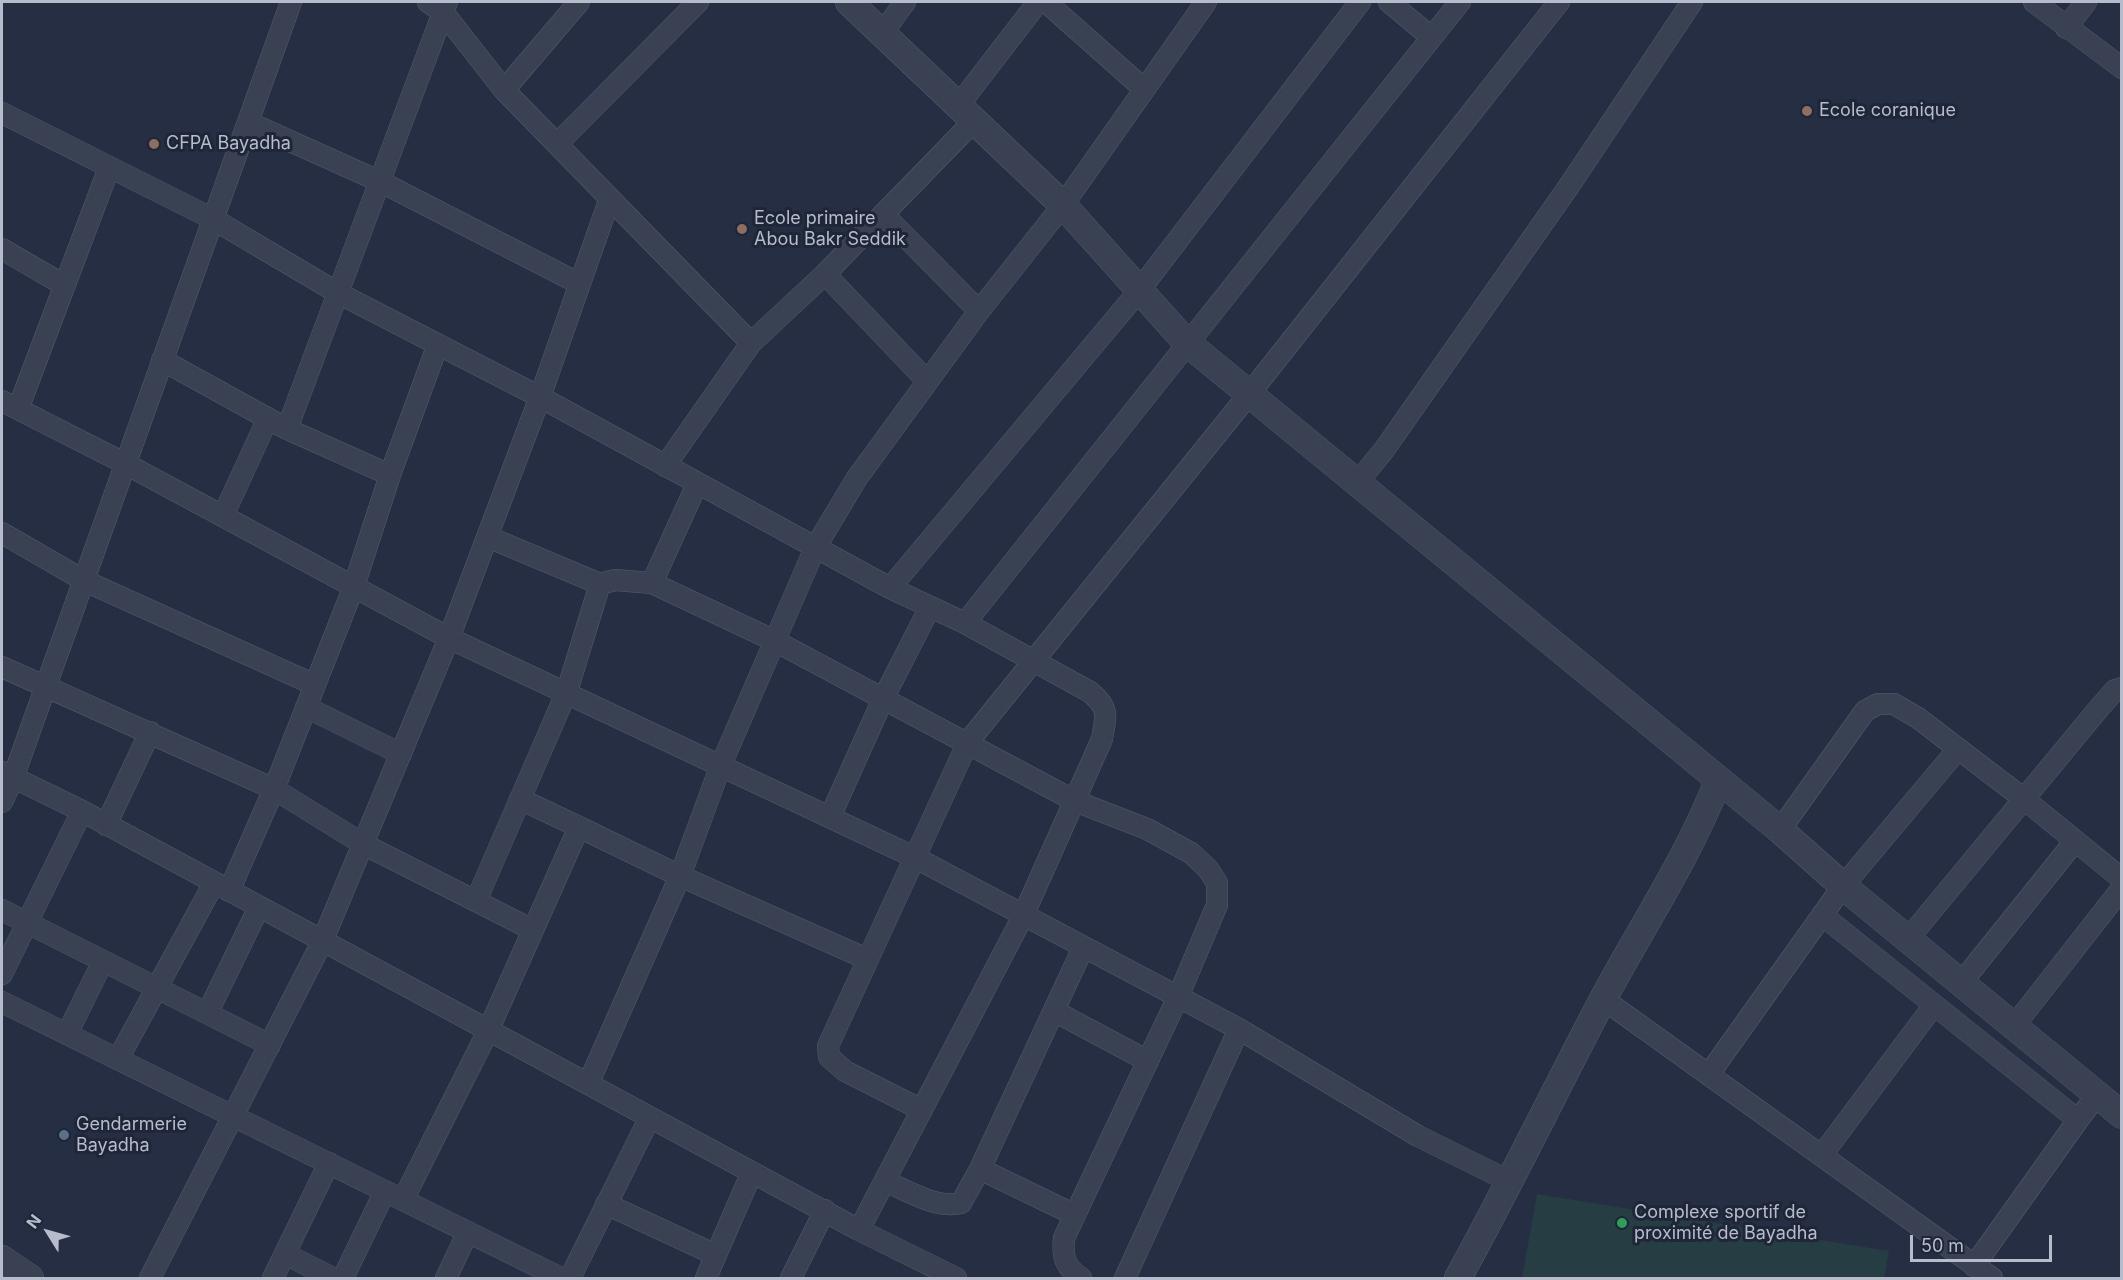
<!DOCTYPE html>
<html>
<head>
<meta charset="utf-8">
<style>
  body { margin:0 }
  #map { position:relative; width:2123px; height:1280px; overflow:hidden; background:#252e43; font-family:Inter,sans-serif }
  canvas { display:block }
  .frame { position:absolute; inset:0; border:3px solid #b7bccc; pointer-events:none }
  .north { position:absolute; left:18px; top:1202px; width:60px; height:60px; -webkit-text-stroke:4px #1e2638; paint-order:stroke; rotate:307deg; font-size:16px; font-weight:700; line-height:24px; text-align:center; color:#b7bccc }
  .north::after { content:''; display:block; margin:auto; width:21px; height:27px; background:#b7bccc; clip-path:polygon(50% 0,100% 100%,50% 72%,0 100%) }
  .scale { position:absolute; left:1910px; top:1235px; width:142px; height:27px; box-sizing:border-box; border:3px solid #b7bccc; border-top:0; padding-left:8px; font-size:18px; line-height:21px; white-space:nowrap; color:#b7bccc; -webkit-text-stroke:4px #1e2638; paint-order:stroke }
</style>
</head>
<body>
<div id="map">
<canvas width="2123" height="1280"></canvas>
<div class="frame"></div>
<div class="north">N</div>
<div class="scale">50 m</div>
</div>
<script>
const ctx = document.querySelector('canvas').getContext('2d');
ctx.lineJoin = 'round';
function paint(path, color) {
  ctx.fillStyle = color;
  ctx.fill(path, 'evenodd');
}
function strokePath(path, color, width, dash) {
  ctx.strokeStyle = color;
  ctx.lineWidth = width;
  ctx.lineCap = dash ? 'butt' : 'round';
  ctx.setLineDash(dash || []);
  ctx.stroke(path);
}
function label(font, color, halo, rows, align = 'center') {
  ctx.font = font + ' Inter,sans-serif';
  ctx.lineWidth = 6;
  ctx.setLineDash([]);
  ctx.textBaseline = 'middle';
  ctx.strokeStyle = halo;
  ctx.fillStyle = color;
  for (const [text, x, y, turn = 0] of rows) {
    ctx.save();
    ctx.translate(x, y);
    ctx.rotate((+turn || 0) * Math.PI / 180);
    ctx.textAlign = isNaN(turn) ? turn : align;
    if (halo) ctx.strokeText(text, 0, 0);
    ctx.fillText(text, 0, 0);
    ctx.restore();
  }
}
paint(new Path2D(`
  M1537,1194L1889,1251L1884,1278H1522Z`), '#273d44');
const minor = new Path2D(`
  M428,2L443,12L504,90L751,343L825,274L974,121
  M1046,2L1144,89
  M1389,2L1431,37
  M2034,2L2122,68
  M2066,28L2086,2
  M883,32L905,2
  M504,90L579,2
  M958,106L1038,2
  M2,113L213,219L338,293L540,397L890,588L965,623L1090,692C1110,709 1106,715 1102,739L1023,916L859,1230
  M250,123L381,182L580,284
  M557,144L698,2
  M883,214L979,311
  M2,249L64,285
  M825,274L927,381
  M162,360L287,429L390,475
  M2,401L126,464L449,638L914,857L1239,1029L1418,1136L1511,1182
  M18,409L109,168
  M287,429L447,2
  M665,466L751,343
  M1357,483L1384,450L1569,186L1692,2
  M223,516L268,418
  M2,533L85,581L315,685
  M488,537L600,584
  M652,583L697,484
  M890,588L1138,292L1360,2
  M965,623L1460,2
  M2,667L274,789L363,844L533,930
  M306,707L401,754
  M520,799L579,827
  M2,802L13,778L291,2
  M82,811L859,1230L956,1278
  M830,817L883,699L930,607
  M106,825L150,732
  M1780,830L1865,711L1878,704H1894L1918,718L2024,799L2122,879
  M229,891L274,789L354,586L390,475L438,344
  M476,901L567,691L600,584L615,580L652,583L775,641L1075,801L1147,829L1191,853L1208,869L1217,883V905L1178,997L1064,1238C1062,1257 1065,1267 1081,1278
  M2,910L270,1045
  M1822,915L2078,1120L2097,1095
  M1908,939L2100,707L2115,690L2122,688
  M2,974L82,811L2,772
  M1961,983L2075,841
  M1603,999L1992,1278
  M2,1002L561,1278
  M1054,1011L1148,1061
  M208,1012L259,907
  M2014,1026L2122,888
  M67,1034L103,961
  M118,1059L214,883
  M1709,1074L1843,886L1958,749
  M589,1082L680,876L721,765L815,548L857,478L979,311L1063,205L1206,2
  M922,1110L845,1071L829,1057L828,1046L968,742L1250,393L1559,2
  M1822,1155L1934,1005
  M980,1169L1075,1215
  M885,1181C908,1191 936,1209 961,1203L980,1169L1083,948
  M403,1200L488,1031L579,827L680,876L867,959
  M606,1204L716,1255
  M285,1254L333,1278
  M1974,1266L2078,1120
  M150,1278L322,942L449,638L540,397L609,201
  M273,1278L329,1163
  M343,1278L385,1191
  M446,1278L468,1232
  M570,1278L650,1117
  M706,1278L752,1172
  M791,1278L825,1210
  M1125,1278L1239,1029`);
const tertiary = new Path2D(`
  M849,2L1063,205L1186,342L1780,830L1843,886L2122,1115
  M2,1259L30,1278
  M1458,1278C1509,1186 1554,1092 1603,999C1642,926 1688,858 1718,781`);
strokePath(minor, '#555c6d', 22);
strokePath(tertiary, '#555c6d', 28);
strokePath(minor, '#3a4152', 21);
strokePath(tertiary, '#3a4152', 27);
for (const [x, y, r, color] of [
  [1807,111,6,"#8d6e63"],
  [154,144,6,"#8d6e63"],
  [742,229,6,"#8d6e63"],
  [64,1135,6,"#5c6f8a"],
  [1622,1223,6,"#2e9e5b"]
]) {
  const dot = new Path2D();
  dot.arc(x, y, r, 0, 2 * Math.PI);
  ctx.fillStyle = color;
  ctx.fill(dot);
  strokePath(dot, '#1e2638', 2);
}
label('18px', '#b7bccc', '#1e2638', [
  ["Ecole coranique",1819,111],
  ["CFPA Bayadha",166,144],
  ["Ecole primaire",754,219],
  ["Abou Bakr Seddik",754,240],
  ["Gendarmerie",76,1125],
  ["Bayadha",76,1146],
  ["Complexe sportif de",1634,1213],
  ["proximité de Bayadha",1634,1234]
], 'left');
</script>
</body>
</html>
